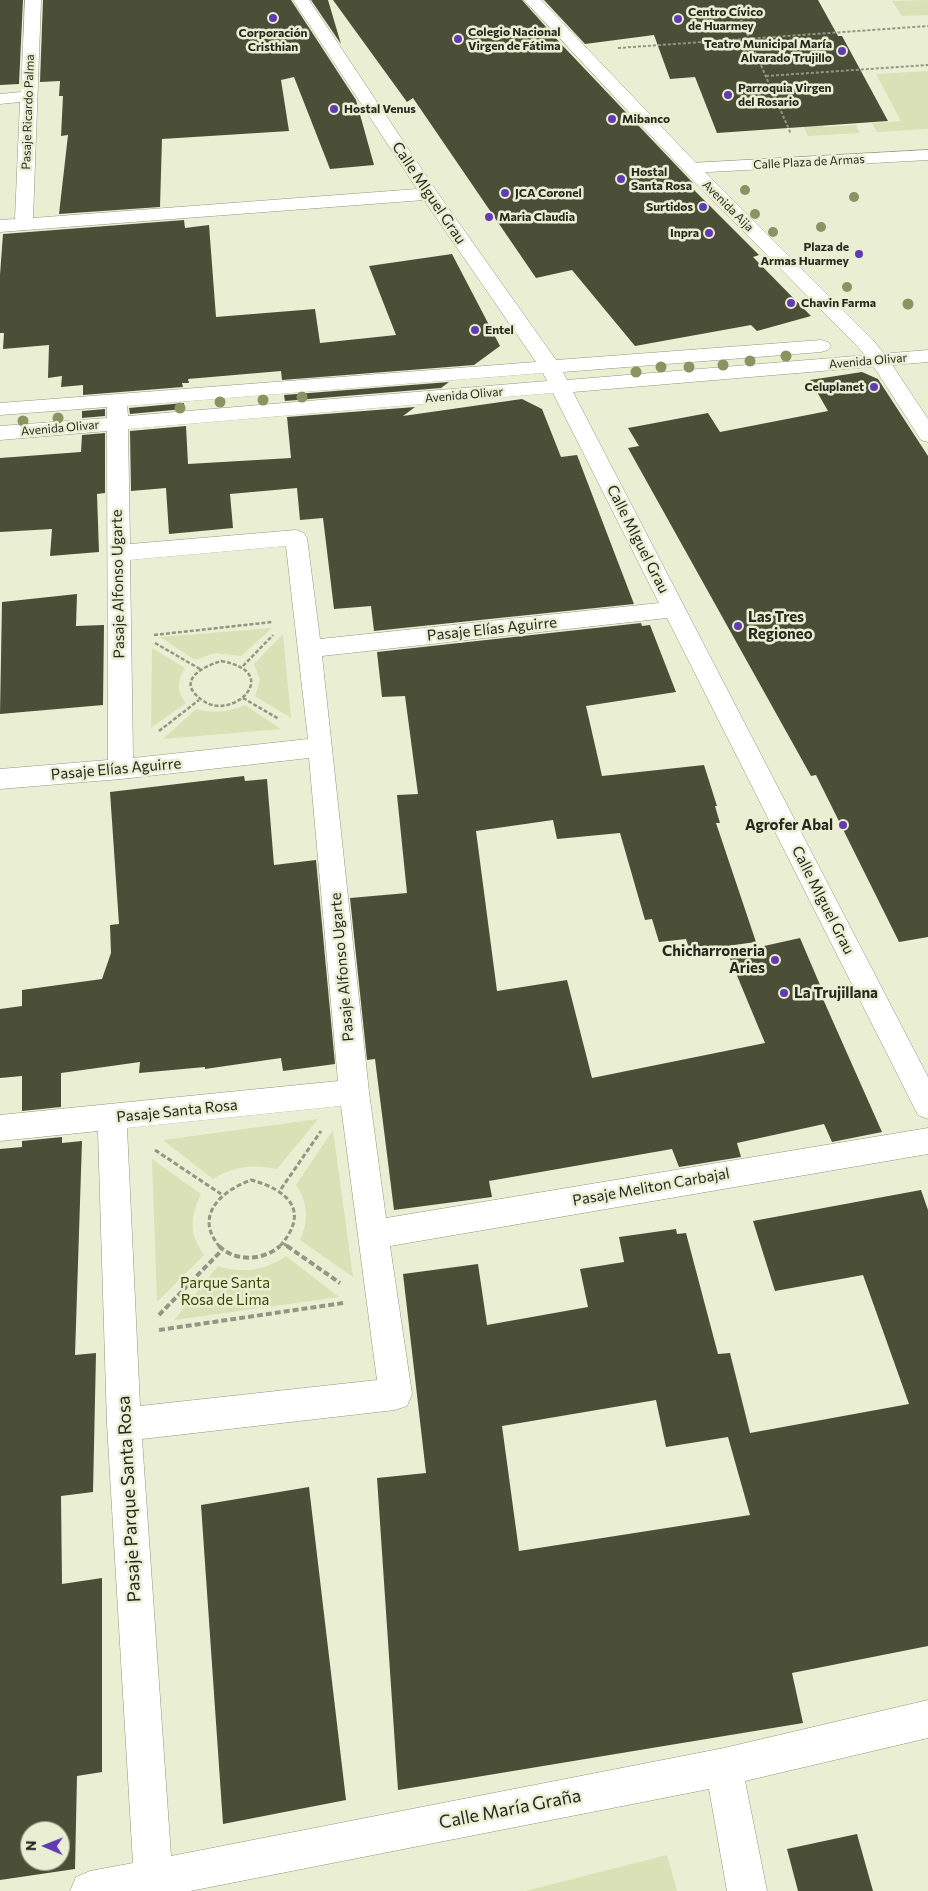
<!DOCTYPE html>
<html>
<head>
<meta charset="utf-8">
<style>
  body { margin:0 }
  #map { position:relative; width:928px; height:1891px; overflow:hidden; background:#eaefd4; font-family:Commissioner,sans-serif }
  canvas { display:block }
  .north { position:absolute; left:20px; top:1821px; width:50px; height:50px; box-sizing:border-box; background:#eaefd4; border:1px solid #9c9f8b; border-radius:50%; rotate:271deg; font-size:14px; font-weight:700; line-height:20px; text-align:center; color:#27281e }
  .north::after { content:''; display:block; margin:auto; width:18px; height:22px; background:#623ab2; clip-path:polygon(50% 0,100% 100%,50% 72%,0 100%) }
</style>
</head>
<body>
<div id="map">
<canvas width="928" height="1891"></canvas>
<div class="north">N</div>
</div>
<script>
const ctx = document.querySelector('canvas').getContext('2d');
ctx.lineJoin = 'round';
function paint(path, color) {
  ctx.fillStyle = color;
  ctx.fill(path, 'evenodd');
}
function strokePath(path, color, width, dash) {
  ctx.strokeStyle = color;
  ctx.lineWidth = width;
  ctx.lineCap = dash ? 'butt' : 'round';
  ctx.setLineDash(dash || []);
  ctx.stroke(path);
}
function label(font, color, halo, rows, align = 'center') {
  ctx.font = font + ' Commissioner,sans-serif';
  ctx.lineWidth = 5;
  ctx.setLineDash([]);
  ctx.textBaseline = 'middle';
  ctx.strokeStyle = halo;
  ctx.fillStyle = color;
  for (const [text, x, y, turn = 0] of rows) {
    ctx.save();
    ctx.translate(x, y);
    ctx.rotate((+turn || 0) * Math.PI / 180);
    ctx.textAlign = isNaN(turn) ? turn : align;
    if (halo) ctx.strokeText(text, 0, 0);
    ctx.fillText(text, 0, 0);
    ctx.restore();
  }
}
paint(new Path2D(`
  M928,0V15L902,16L892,1Z
  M928,71V129L877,132L872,123L901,121L876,74Z
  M802,81L824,127L856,125L860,133L808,136L782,82Z
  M272,628L241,656L215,653L195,660L160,637Z
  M283,634L291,718L255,696L260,680L254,664Z
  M152,648L185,668C177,681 176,691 186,703L151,728Z
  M245,705L281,729L163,739L196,709C213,714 228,712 245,705Z
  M318,1119L277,1169C253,1164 234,1166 213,1179L163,1140Z
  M333,1130L353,1277L300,1240C309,1220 308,1203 296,1185Z
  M152,1159L201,1194C190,1217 189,1233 204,1255L157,1302Z
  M286,1256L339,1297L174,1320L218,1266C243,1274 264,1271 286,1256Z
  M667,1855L677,1891H525Z`), '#dae1b6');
paint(new Path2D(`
  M0,0H23L19,84L0,85Z
  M43,0H291L356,100L374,165L330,169L294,77L281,80L289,131L162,139L160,207L59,214L68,135L61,136L63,96H59L60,81L40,82Z
  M311,0H328L341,44Z
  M333,0H522L563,46L693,183L688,184L759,255L753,257L811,316L757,331L751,325L635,346L572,270L536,278L413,98L407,102Z
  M544,0H818L838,36H842L888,121L717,133L695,77L670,79L654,35L585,44Z
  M184,220L185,228L209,225L216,317L315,309L320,343L396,335L369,266L452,254L500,346L474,365L282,380L281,371L188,379L189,383H182L183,387L83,395V385L61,387L62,376L48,378L49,345L3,349L4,333H0V275L3,234Z
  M862,372L878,379L928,456V937L899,942L816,775L811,776L628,448L639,446L628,428L708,413L720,432L828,411L810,380Z
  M449,382L441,388L285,401L284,395Z
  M522,399L542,409L561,457L577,455L634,604L374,631L371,606L334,609L323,518L300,520L297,488L230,494L233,528L169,534L166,488L131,491L130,431L186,426L188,464L291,458L287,417L415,407L403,416Z
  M184,403V409L130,414L129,408Z
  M105,409V416L82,418V411Z
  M105,433V493L97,494L99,552L50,556L52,529L0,532V458L81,452L82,435Z
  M77,594L76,626L104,625L103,705L0,714L2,602Z
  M641,623L642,626L650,625L676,692L586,706L602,776L704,765L717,806H715L720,823H716L756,942L690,951L686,939L659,942L652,919L645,920L620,833L557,839L553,820L476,831L497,991L567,980L592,1078L765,1043L728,954L800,938L826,999H823L882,1132L832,1142L824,1124L737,1143L741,1157L679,1167L672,1149L489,1181L492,1197L394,1210L375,1059L367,1060L350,898L407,893L397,795L418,794L405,696L382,697L377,652Z
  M244,776L245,781L267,779L274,865L316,860L335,1064L283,1071L281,1058L205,1069V1067L139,1073L140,1062L61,1073V1107L22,1111V1076L0,1078V1009L22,1006V990L102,979L111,953L110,925L119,924L110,792Z
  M62,1137V1143L82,1141L75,1355L96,1353L93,1492L61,1496L62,1584L102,1578V1772L77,1776L75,1869L0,1880V1149L22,1147V1141ZM30,1831H60V1861H30Z
  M921,1190L928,1210V1646L792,1673L803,1723L398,1790L377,1478L426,1473L403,1274L478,1264L487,1325L588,1307L580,1269L624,1262L619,1237L676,1229L677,1234L686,1233L718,1354L730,1353L750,1433L909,1404L863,1275L775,1291L753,1221ZM656,1400L666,1447L728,1437L750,1515L519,1551L502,1426Z
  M309,1487L346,1800L223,1824L201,1505Z
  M857,1834L873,1891H798L787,1849Z`), '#4b4f38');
const minor = new Path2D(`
  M25,0H41L33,218L417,189L293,0H309L437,192L556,360L821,340L828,342L831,346L828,350L821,352L563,372L567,380L928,350V362L573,392L928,1077V1119L918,1115L667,618L322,656L369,1092L386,1218L928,1128V1154L390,1246L412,1394L407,1406L395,1410L142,1439L171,1856L724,1748L928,1700V1738L745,1781L767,1891H727L709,1789L190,1891H70L76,1877L90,1871L133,1863L107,1424L98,1131L0,1141V1115L338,1081L309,758L121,779L0,789V769L108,760L107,431L0,440V426L107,418V407L0,415V403L536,362L424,200L0,232V220L15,219L20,102L0,104V94L21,92ZM543,373L547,381L128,416L127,406ZM553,393L659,603L320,639L307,538L304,533L296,530L130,544L128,429ZM286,546L308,739L133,758L130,560ZM341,1106L377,1380L140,1406L127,1128Z
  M928,150V160L691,173L685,172L682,168L685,164L691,163Z`);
const major = new Path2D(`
  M524,0H541L697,164L872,339L887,357L928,419V442L921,440L872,364L858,347L685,172Z`);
strokePath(minor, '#92967d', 1);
strokePath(major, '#92967d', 1);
strokePath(new Path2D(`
  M739,15L791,134
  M618,48L928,26
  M766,76L928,65`), '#939683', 2, [3, 2]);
strokePath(new Path2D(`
  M154,635L272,622
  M155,643L200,669
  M221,661C285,672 232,723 202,700C175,681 202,667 221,661Z
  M243,666L273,635
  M243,698L279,719
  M159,731L199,700`), '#939683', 2.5, [4, 2]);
strokePath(new Path2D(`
  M155,1150L221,1194
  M281,1189L321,1131
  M284,1244L289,1247
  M220,1247C193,1216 221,1191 251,1180C289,1190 311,1212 279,1247`), '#939683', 3, [5, 2.5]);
strokePath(new Path2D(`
  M219,1246C235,1262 263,1261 280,1246
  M287,1246L340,1283
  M159,1315L222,1250
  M159,1330L343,1303`), '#939683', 4, [6, 3]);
paint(minor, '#fff');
paint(major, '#fff');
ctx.fillStyle = '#8c9261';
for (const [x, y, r] of [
  [745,190,5],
  [854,197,5],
  [755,214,5],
  [821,227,5],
  [773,232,5],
  [847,287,5],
  [908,304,5.5],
  [786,356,5.5],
  [750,361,5.5],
  [723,365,5.5],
  [661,367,5.5],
  [689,367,5.5],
  [636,372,5.5],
  [302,397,5.5],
  [263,400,5.5],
  [220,402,5.5],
  [180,408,5.5],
  [58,418,5.5],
  [23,421,5.5]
]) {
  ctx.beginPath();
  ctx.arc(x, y, r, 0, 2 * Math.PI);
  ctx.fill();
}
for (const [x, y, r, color] of [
  [273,18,5,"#623ab2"],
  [678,19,5,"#623ab2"],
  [458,39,5,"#623ab2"],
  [842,51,5,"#623ab2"],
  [728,95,5,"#623ab2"],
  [334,109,5,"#623ab2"],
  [612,119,5,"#623ab2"],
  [621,179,5,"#623ab2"],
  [505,193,5,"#623ab2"],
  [703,207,5,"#623ab2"],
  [489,217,5,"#623ab2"],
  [709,233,5,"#623ab2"],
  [859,254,5,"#623ab2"],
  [791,303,5,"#623ab2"],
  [475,330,5,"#623ab2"],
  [874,387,5,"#623ab2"],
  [738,626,5,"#623ab2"],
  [843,825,5,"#623ab2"],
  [775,960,5,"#623ab2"],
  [784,993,5,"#623ab2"]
]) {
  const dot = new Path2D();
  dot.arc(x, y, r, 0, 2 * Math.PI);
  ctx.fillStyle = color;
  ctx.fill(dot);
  strokePath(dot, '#eaefd4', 2);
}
label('bold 12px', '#27281e', '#eaefd4', [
  ["Centro Cívico",688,12],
  ["de Huarmey",688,26],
  ["Colegio Nacional",468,32],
  ["Virgen de Fátima",468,46],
  ["Corporación",273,33,"center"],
  ["Cristhian",273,47,"center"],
  ["Teatro Municipal María",832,44,"right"],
  ["Alvarado Trujillo",832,58,"right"],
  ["Parroquia Virgen",738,88],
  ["del Rosario",738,102],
  ["Hostal Venus",344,109],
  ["Mibanco",622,119],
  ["Hostal",631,172],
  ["Santa Rosa",631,186],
  ["JCA Coronel",515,193],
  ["Surtidos",693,207,"right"],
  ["Maria Claudia",499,217],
  ["Inpra",699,233,"right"],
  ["Plaza de",849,247,"right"],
  ["Armas Huarmey",849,261,"right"],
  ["Chavin Farma",801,303],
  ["Entel",485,330],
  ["Celuplanet",864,387,"right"]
], 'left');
label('12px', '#27281e', '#eaefd4', [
  ["Pasaje Ricardo Palma",28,112,-88],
  ["Calle Plaza de Armas",809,162,-3],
  ["Avenida Aija",728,206,45],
  ["Avenida Olivar",868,361,-5],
  ["Avenida Olivar",464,395,-5],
  ["Avenida Olivar",60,428,-5]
]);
label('15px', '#27281e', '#eaefd4', [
  ["Calle MIguel Grau",429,193,56],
  ["Calle MIguel Grau",638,539,63],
  ["Pasaje Alfonso Ugarte",118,584,-91],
  ["Pasaje Elías Aguirre",492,629,-6],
  ["Pasaje Elías Aguirre",116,769,-5],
  ["Calle MIguel Grau",823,900,63],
  ["Pasaje Alfonso Ugarte",342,967,-95],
  ["Pasaje Santa Rosa",177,1111,-6],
  ["Pasaje Meliton Carbajal",651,1187,-10]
]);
label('bold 15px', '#27281e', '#eaefd4', [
  ["Las Tres",748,617],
  ["Regioneo",748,634],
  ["Agrofer Abal",833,825,"right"],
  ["Chicharroneria",765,951,"right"],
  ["Aries",765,968,"right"],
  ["La Trujillana",794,993]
], 'left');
label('15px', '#404603', '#eaefd4', [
  ["Parque Santa",225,1283],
  ["Rosa de Lima",225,1300]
]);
label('18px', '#27281e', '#eaefd4', [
  ["Pasaje Parque Santa Rosa",129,1499,-93],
  ["Calle María Graña",510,1809,-11]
]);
</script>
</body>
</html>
